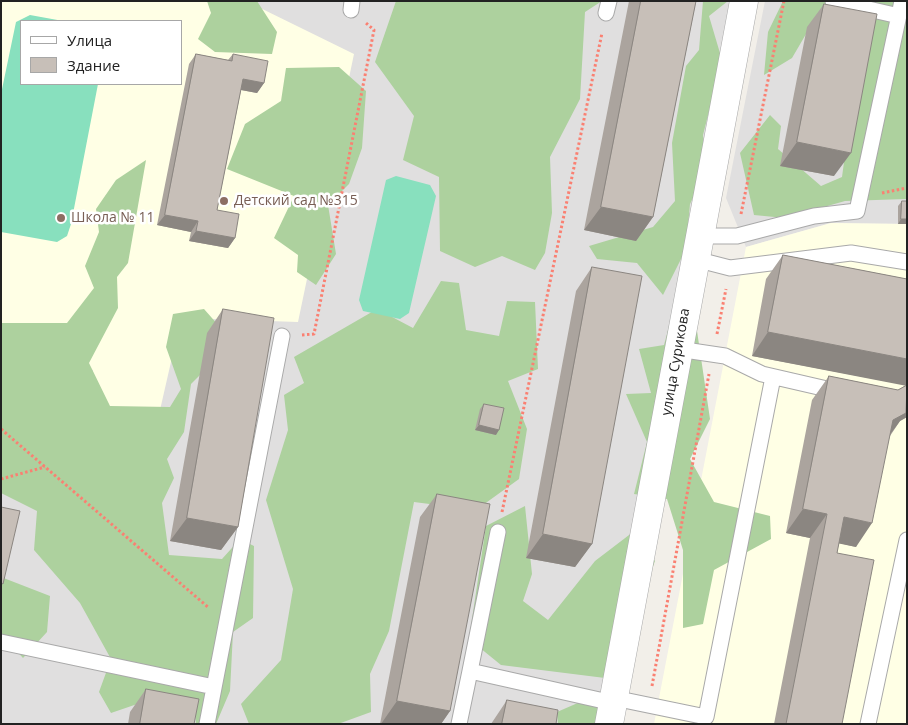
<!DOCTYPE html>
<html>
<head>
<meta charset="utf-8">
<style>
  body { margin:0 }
  #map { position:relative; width:908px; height:725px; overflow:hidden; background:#f2efe9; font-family:"Open Sans",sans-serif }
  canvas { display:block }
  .frame { position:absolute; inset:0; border:2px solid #222; pointer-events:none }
  .legend { position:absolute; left:20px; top:20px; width:162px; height:65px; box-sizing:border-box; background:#fff; border:1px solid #a7a7a7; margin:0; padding:6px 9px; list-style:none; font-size:15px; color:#222 }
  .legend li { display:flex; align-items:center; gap:10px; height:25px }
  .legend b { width:25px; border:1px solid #a7a7a7 }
</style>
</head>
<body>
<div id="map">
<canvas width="908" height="725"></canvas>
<div class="frame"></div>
<ul class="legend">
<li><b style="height:6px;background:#fff"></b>Улица</li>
<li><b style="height:14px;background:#c7bfb8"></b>Здание</li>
</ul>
</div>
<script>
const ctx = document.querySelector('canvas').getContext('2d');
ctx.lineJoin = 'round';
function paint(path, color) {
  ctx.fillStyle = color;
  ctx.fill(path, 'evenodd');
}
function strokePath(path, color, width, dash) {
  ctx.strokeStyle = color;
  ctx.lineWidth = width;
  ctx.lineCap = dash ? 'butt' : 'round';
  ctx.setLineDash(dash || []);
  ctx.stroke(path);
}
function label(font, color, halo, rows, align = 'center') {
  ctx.font = font + ' "Open Sans",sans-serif';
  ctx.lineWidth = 5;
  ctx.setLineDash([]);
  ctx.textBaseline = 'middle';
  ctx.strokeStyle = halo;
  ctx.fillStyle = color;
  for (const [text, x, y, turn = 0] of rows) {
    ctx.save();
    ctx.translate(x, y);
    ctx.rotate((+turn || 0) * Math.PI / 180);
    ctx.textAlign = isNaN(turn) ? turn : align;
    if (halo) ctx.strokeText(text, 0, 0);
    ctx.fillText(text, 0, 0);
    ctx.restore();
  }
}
paint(new Path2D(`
  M1,1H737L600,724H1ZM21,21H181V84H21Z
  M765,1H907V224L831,223L746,247L726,198Z`), '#e0dfdf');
paint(new Path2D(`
  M1,1H246L354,54L298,322L181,318L155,432L84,417L93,370L1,352ZM21,21H181V84H21Z
  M831,223L907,224V724H654L746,247Z`), '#ffffe5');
paint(new Path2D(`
  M207,1H257L277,32L272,54L215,52L198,39L211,13Z
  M396,1H602L585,12L580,99L550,157L552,213L545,253L535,270L502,256L475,267L440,251L439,177L403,160L414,116L375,62Z
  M703,1H728L709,16L722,60L703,135L707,169L690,204L686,249L663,295L637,263L597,259L589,246L653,227L675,201L672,143L686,66L699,50Z
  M783,1H907V199L845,201L785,218L754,215L740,153L770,115L781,126L778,149L821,186L842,177L852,103L816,17L792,58L764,75L768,32Z
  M339,67L366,91L362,148L349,184L328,205L336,254L316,285L297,272L298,255L274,238L294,196L227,169L245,124L281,101L286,68Z
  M146,160L128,263L117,277L118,308L89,363L110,406L170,407L181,389L166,347L173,314L204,309L219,326L211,364L191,384L184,432L167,459L174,478L162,503L169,555L222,559L240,539L254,546L253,618L233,632L230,691L216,724H196L195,714L146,701L111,713L99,692L111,659L80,603L34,550L37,511L1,493V323H67L94,288L85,266L99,232L96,209L116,180Z
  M441,281L459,283L466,330L499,336L507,301L535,302L538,369L508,381L527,429L519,479L476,510L414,502L389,631L370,674L371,712L338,724H249L241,704L281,660L293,589L266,500L288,430L284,395L304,383L294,357L377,309L413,328Z
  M675,304L696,324L710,419L690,459L714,502L770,516L771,539L714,570L703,624L683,628V550L667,499L634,494L647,442L626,394L651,393L639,349L664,345Z
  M525,506L532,574L523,601L548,620L595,561L633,532L655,561L632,623L605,678L501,665L469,639L486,526Z
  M1,577L50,596L47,632L23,658L1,634Z
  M603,692L612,724H558L557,712Z`), '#add19e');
paint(new Path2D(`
  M30,15L63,21H21V84H98L71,224L67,236L57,242L1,232V94L16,22Z
  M396,176L430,185L436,196L409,313L400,319L363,311L359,300L386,180Z`), '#88e0be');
const service = new Path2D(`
  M833,1L899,16
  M351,10L352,1
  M606,13L609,1
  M699,236H737L814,216L857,211L902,1
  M695,259L730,268L851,253L907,262
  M678,349L725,356L762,374L840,392
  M498,532L470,671L613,703
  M1,642L214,687
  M614,698L706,717L773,377
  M207,724L282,336
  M459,724L470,671
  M868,724L907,540`);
const minor = new Path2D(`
  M609,724L744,1`);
strokePath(service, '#a9a9a9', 17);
strokePath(minor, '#a9a9a9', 29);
strokePath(new Path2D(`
  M882,193L907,188
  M741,214L784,1
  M717,334L726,289
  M302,335L314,334L374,30L366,23
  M1,429L209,608
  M1,479L45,467
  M502,512L602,33
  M652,686L709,374`), '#fa8072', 3, [2.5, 2.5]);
strokePath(service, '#fff', 15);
strokePath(minor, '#fff', 28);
paint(new Path2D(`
  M629,1H696L653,217L636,241L584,230Z
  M824,4L834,176L780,166L807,27Z
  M196,54L228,60L233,54L264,83L257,93L241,90L217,210L235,238L228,248L189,241L191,232L157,225L189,64Z
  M902,201H907V224H898V206Z
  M783,255L907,279V417L900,421L890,436L856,547L839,543L837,553L842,724H774L810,538L786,533L812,400L829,376L898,390L906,385L752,356L766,279Z
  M592,267V544L575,567L526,558L576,291Z
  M223,309L238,527L221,550L170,541L207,333Z
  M484,404L496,435L475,430L480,409Z
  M437,494L450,711L441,724H380L420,517Z
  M146,689L194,724H128L130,712Z
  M507,700L556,724H491Z`), '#aba49e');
paint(new Path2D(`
  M243,79L264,83L257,93L236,89Z
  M797,142L851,153L834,176L780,166Z
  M601,207L653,217L636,241L584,230Z
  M165,215L198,221L191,232L157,225Z
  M901,219H907V224H898Z
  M196,231L235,238L228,248L189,241Z
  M768,332L907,359V386L752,356Z
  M907,403V417L900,421L889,436L893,420Z
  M479,425L499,430L496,435L475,430Z
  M803,509L827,514L810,538L786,533Z
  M844,517L872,523L856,547L827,541Z
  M187,518L238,527L221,550L170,541Z
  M543,534L592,544L575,567L526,558Z
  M397,701L450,711L441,724H381Z`), '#8b8681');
const building = new Path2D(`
  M641,1H696L653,217L601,207Z
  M824,4L877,14L851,153L797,142Z
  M196,54L232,61L233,54L268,61L264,83L243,79L217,210L239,214L235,238L196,231L198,221L165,215Z
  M902,201H907V219H901Z
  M783,255L907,279V359L768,332Z
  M592,267L642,276L592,544L543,534Z
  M223,309L274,318L238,527L187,518Z
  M829,376L898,390L907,385L906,413L893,420L872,523L844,517L837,553L874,560L842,724H786L827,514L803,509Z
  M484,404L504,408L499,430L479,425Z
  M437,494L490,504L450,711L397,701Z
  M1,507L20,511L3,584L1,583Z
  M146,689L199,699L194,724H140Z
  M507,700L558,710L556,724H502Z`);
paint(building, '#c7bfb8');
strokePath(building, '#8b8681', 1);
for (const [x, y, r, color] of [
  [224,201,5,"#8d6e63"],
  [61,218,5,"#8d6e63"]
]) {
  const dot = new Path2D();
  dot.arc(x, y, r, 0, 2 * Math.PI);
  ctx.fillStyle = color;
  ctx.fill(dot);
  strokePath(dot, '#fff', 2);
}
label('14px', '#785e54', '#fff', [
  ["Детский сад №315",234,201],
  ["Школа № 11",71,218]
], 'left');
label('14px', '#222', '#fff', [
  ["улица Сурикова",676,362,-80]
]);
</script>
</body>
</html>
